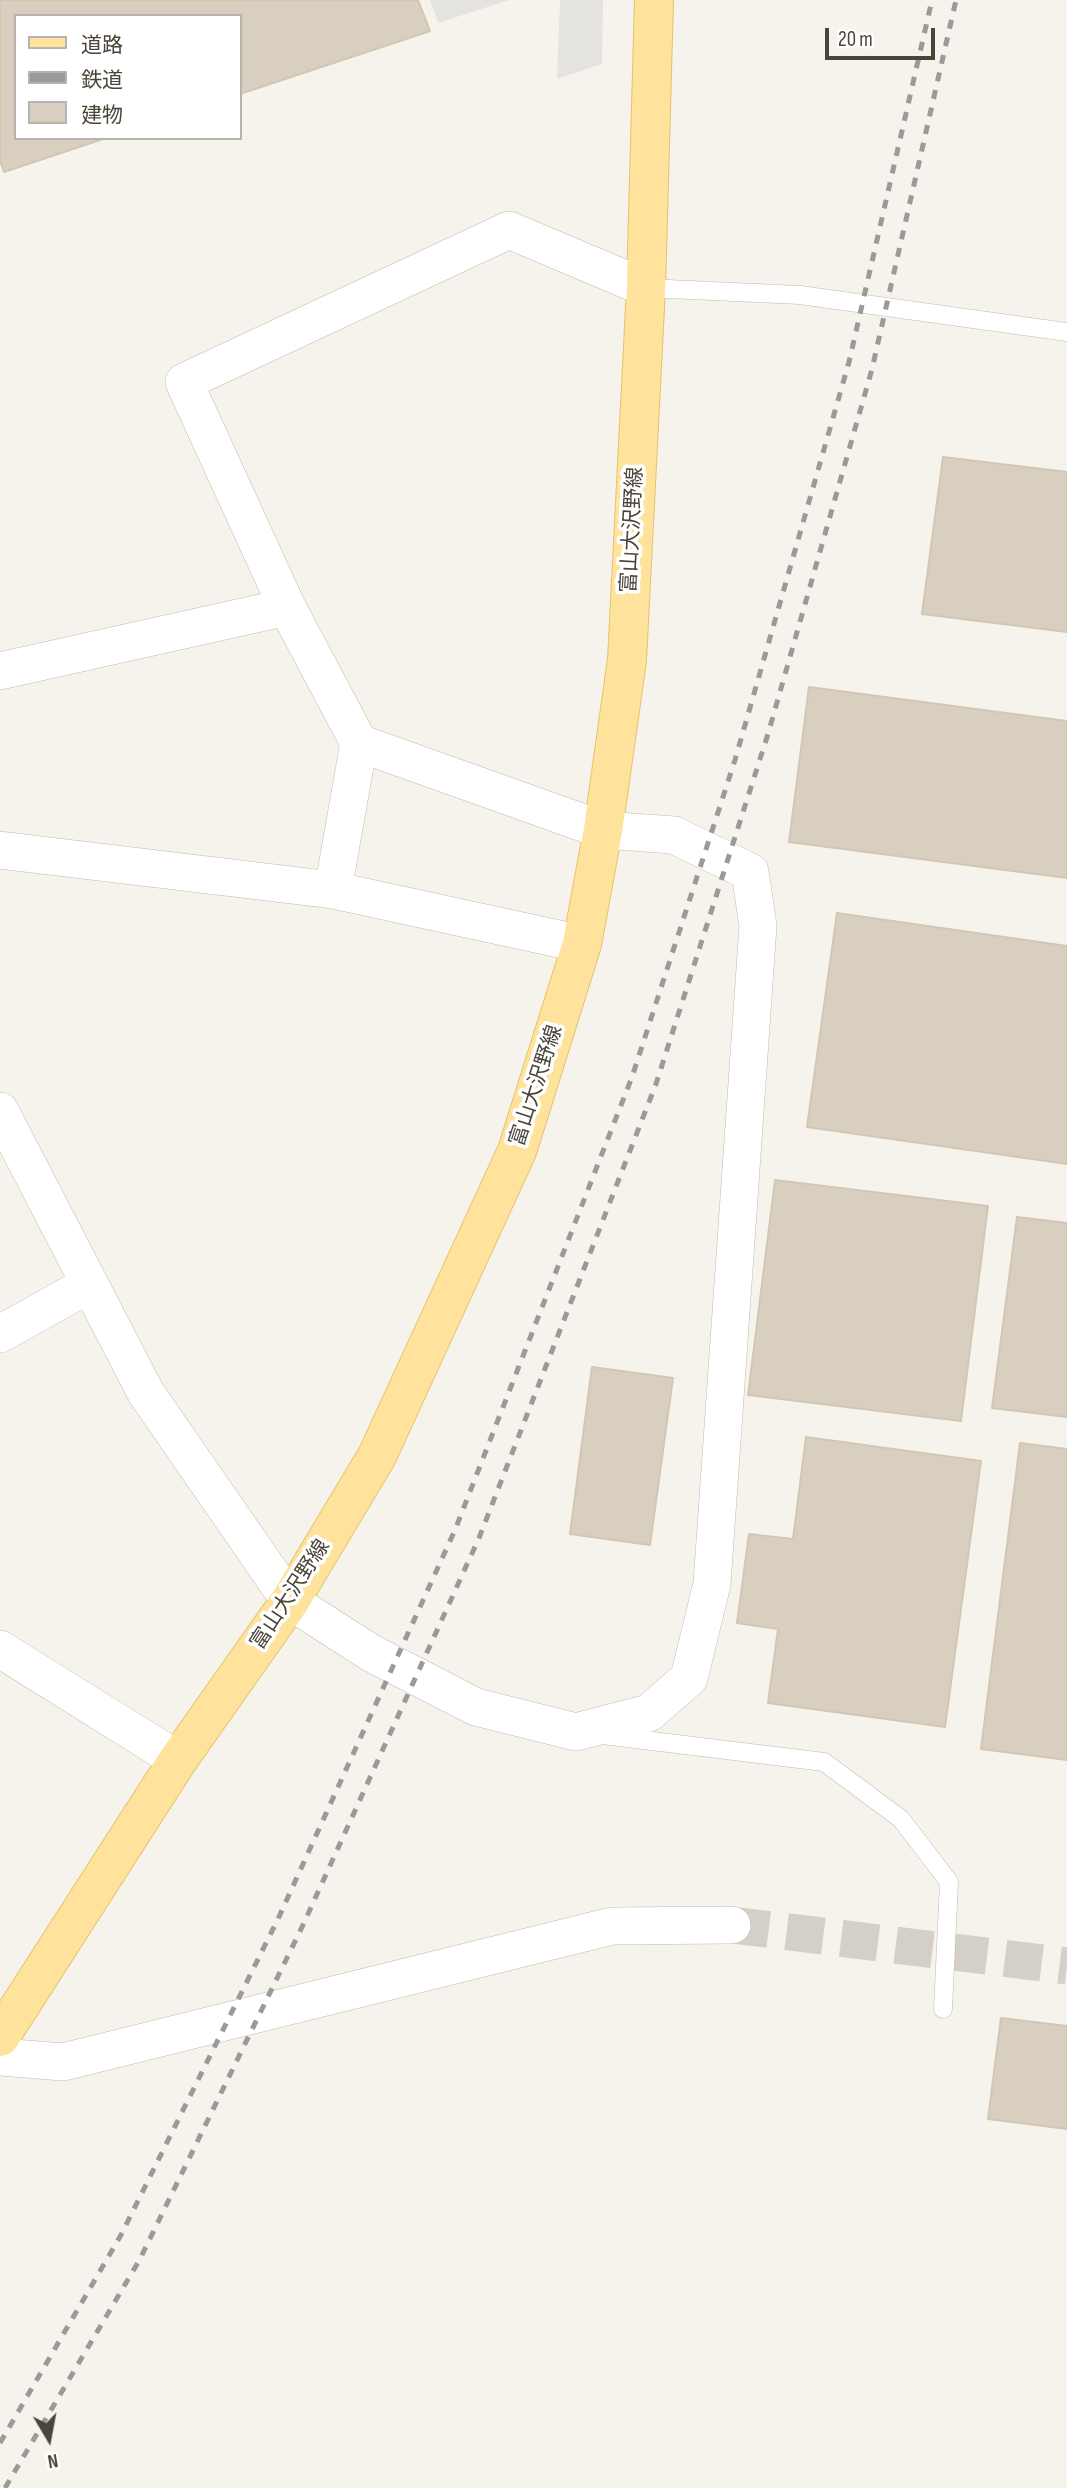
<!DOCTYPE html>
<html>
<head>
<meta charset="utf-8">
<style>
  body { margin:0 }
  #map { position:relative; width:1067px; height:2488px; overflow:hidden; background:#f6f3ec; font-family:"Sofia Sans Condensed","Noto Sans JP",sans-serif }
  canvas { display:block }
  .legend { position:absolute; left:14px; top:14px; width:228px; height:126px; box-sizing:border-box; background:#fff; border:2px solid #b7b4b0; margin:0; padding:9px 12px; list-style:none; font-size:21px; color:#4b4439 }
  .legend li { display:flex; align-items:center; gap:14px; height:35px }
  .legend b { width:35px; border:2px solid #b7b4b0 }
  .north { position:absolute; left:14px; top:2404px; width:70px; height:70px; -webkit-text-stroke:5px #fff; paint-order:stroke; rotate:170deg; font-size:19px; font-weight:700; line-height:28px; text-align:center; color:#4b4439 }
  .north::after { content:''; display:block; margin:auto; width:24px; height:32px; background:#4b4439; clip-path:polygon(50% 0,100% 100%,50% 72%,0 100%) }
  .scale { position:absolute; left:825px; top:28px; width:110px; height:32px; box-sizing:border-box; border:4px solid #4b4439; border-top:0; padding-left:9px; font-size:21px; line-height:24px; white-space:nowrap; color:#4b4439; -webkit-text-stroke:5px #fff; paint-order:stroke }
</style>
</head>
<body>
<div id="map">
<canvas width="1067" height="2488"></canvas>
<ul class="legend">
<li><b style="height:9px;background:#ffe39c"></b>道路</li>
<li><b style="height:9px;background:#9a9a9a"></b>鉄道</li>
<li><b style="height:19px;background:#d8cfc1"></b>建物</li>
</ul>
<div class="north">N</div>
<div class="scale">20 m</div>
</div>
<script>
const ctx = document.querySelector('canvas').getContext('2d');
ctx.lineJoin = 'round';
function paint(path, color) {
  ctx.fillStyle = color;
  ctx.fill(path, 'evenodd');
}
function strokePath(path, color, width, dash) {
  ctx.strokeStyle = color;
  ctx.lineWidth = width;
  ctx.lineCap = dash ? 'butt' : 'round';
  ctx.setLineDash(dash || []);
  ctx.stroke(path);
}
function label(font, color, halo, rows, align = 'center') {
  ctx.font = font + ' "Sofia Sans Condensed","Noto Sans JP",sans-serif';
  ctx.lineWidth = 7;
  ctx.setLineDash([]);
  ctx.textBaseline = 'middle';
  ctx.strokeStyle = halo;
  ctx.fillStyle = color;
  for (const [text, x, y, turn = 0] of rows) {
    ctx.save();
    ctx.translate(x, y);
    ctx.rotate((+turn || 0) * Math.PI / 180);
    ctx.textAlign = isNaN(turn) ? turn : align;
    if (halo) ctx.strokeText(text, 0, 0);
    ctx.fillText(text, 0, 0);
    ctx.restore();
  }
}
paint(new Path2D(`
  M430,0H509L438,23Z
  M560,0H603L602,64L557,79Z`), '#e5e3e0');
const building = new Path2D(`
  M0,0H418L430,31L240,94V16H16V138H106L4,172L0,161Z
  M943,457L1067,472V632L922,614Z
  M809,687L1067,721V878L789,842Z
  M837,913L1067,946V1164L807,1127Z
  M775,1180L988,1206L961,1421L748,1395Z
  M1017,1217L1067,1223V1417L992,1408Z
  M592,1367L673,1378L650,1545L570,1534Z
  M806,1437L981,1461L945,1727L768,1703L778,1629L737,1623L749,1534L793,1539Z
  M1020,1443L1067,1449V1760L981,1749Z
  M1001,2018L1067,2026V2129L988,2119Z`);
paint(building, '#d8cfc1');
strokePath(building, '#d3c7b4', 2);
strokePath(new Path2D(`
  M732,1925L1067,1966`), '#d4d0c8', 37, [37, 18]);
const service = new Path2D(`
  M646,288L800,295L1067,332
  M603,1735L824,1762L901,1819L949,1882L943,2009`);
const minor = new Path2D(`
  M0,671L287,607
  M0,850L333,890L582,944
  M333,890L359,743L287,607L184,382L509,230L646,288
  M0,1111L146,1393L290,1601L371,1653L476,1707L576,1732L649,1713L689,1678L712,1584L758,926L750,872L674,835L603,830L359,743
  M0,1334L88,1285
  M0,1649L178,1760
  M0,2057L63,2062L612,1926L732,1925`);
const primary = new Path2D(`
  M0,2037L178,1760L290,1601L377,1456L517,1151L582,944L603,830L627,660L646,288L654,0`);
strokePath(service, '#c2bbae', 19);
strokePath(minor, '#c2bbae', 38);
strokePath(primary, '#e6c16a', 40);
strokePath(service, '#fff', 18);
strokePath(minor, '#fff', 37);
strokePath(primary, '#ffe39c', 38);
strokePath(new Path2D(`
  M0,2443L121,2235L278,1919L455,1530L632,1077L735,760L849,362L932,0
  M5,2488L140,2259L303,1925L479,1538L656,1084L768,734L872,369L956,0`), '#9a9a9a', 5, [9, 9]);
label('21px', '#4b4439', '#fff', [
  ["富山大沢野線",633,530,-87],
  ["富山大沢野線",537,1086,-72],
  ["富山大沢野線",291,1595,-57]
]);
</script>
</body>
</html>
